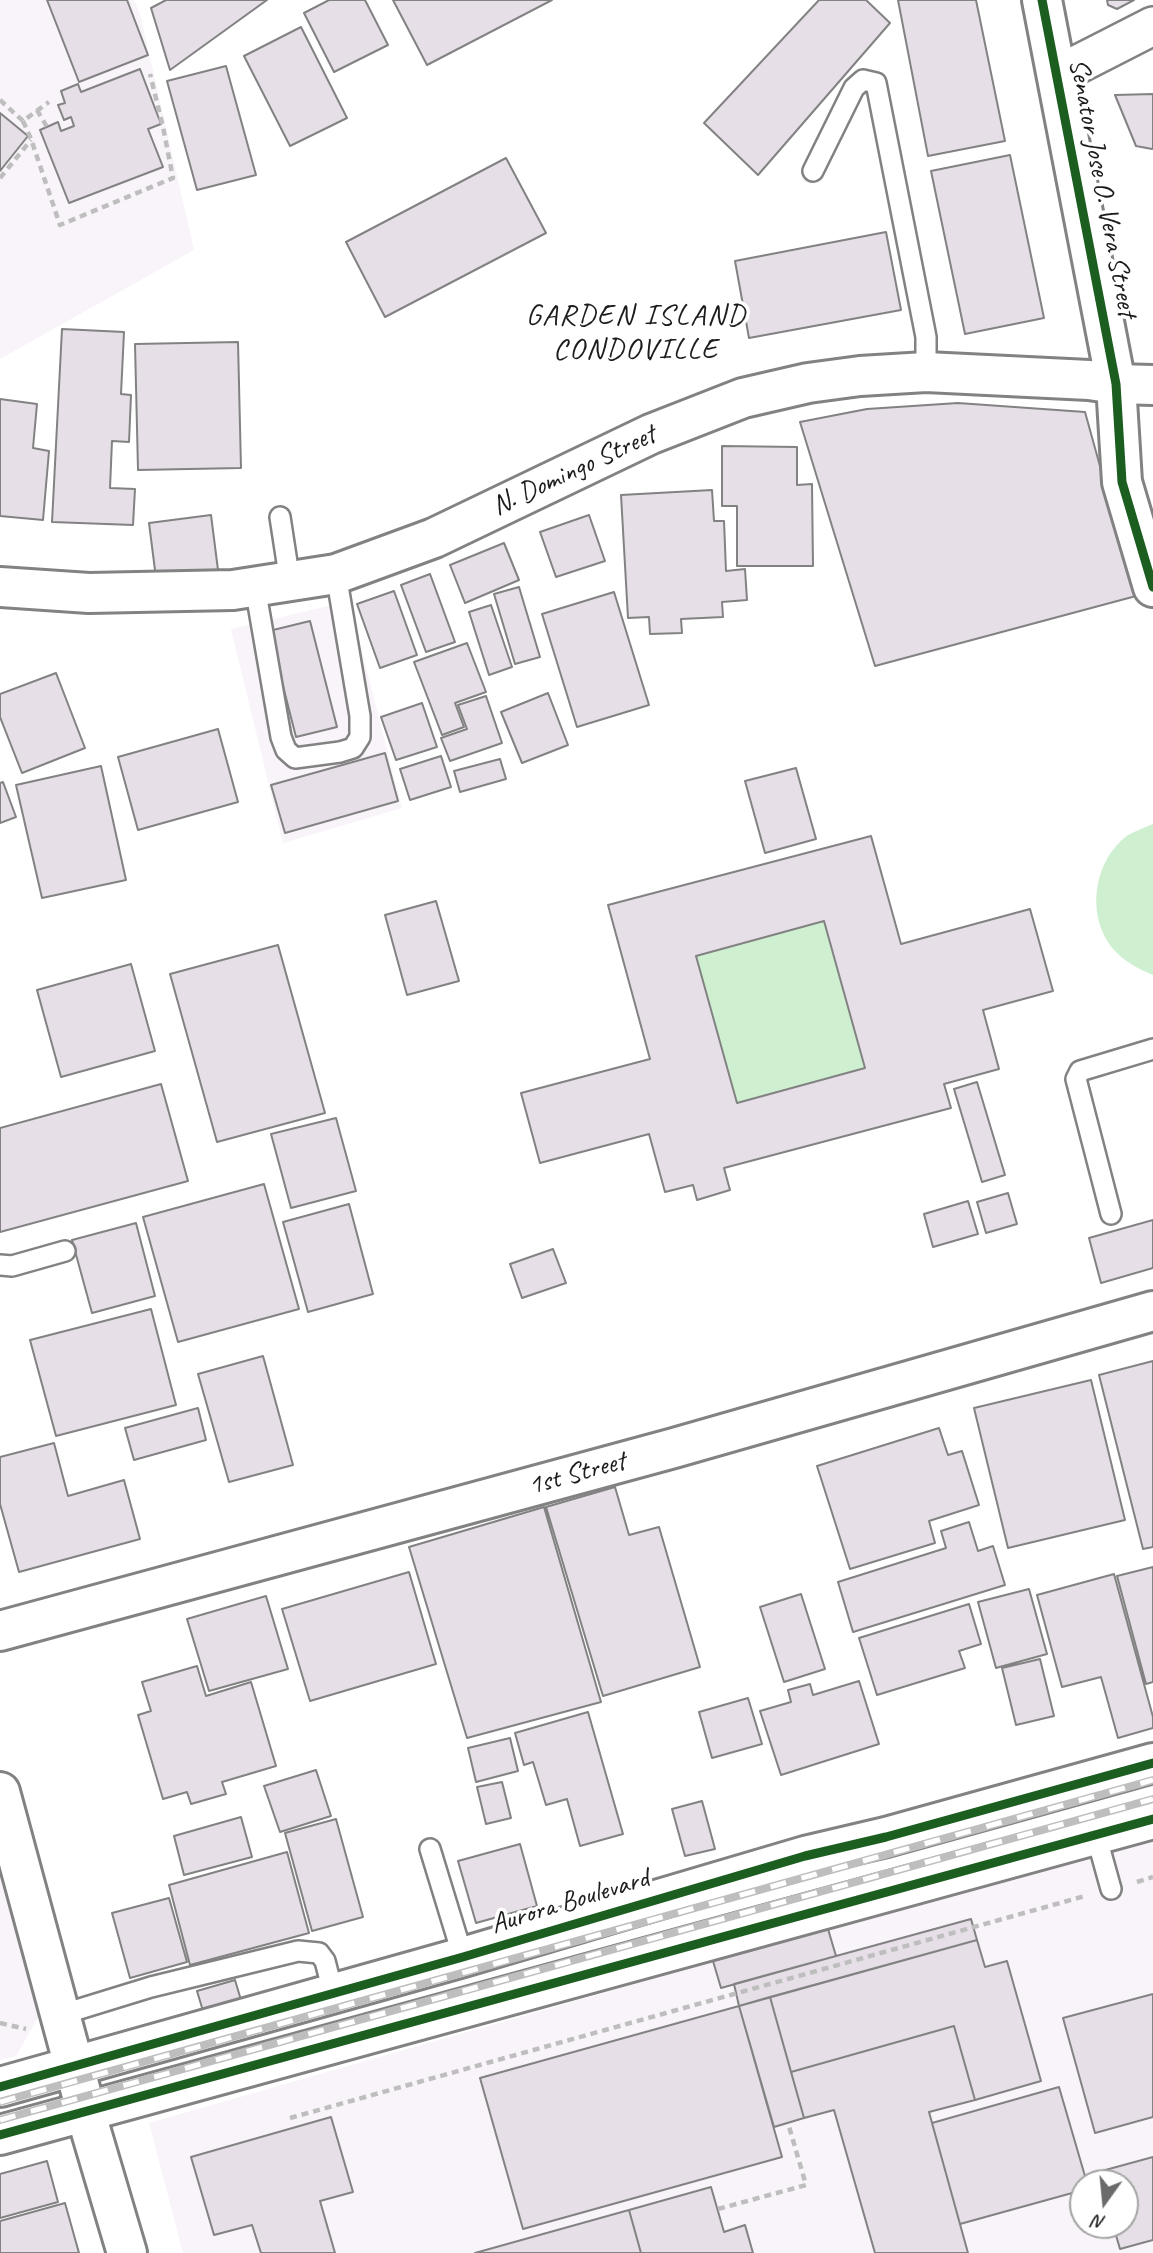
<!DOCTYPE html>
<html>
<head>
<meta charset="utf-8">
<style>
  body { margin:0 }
  #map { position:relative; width:1153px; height:2253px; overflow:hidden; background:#fff; font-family:Caveat,sans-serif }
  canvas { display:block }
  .north { position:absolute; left:1069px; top:2169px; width:70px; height:70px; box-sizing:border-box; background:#fff; border:2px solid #a4a4a4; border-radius:50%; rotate:195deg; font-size:19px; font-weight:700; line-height:28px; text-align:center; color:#1c1c1c }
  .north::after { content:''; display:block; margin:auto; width:24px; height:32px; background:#6b6b6b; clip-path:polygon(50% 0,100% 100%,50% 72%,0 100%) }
</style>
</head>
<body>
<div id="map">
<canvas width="1153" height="2253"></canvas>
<div class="north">N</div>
</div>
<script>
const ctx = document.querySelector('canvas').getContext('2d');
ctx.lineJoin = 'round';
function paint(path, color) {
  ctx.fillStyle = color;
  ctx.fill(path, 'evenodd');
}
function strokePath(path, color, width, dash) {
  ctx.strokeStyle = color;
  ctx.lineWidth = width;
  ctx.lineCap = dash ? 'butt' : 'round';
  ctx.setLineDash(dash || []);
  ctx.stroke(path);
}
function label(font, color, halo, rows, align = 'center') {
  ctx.font = font + ' Caveat,sans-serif';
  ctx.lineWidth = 7;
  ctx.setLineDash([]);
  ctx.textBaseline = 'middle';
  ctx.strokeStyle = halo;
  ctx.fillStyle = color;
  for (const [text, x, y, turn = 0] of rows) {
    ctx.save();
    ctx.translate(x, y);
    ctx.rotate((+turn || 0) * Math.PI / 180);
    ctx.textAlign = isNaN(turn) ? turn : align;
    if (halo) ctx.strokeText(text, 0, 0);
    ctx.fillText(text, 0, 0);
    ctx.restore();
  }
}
paint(new Path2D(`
  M0,0H134L140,14L194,250L0,359Z
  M349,601L402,808L283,843L231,629Z
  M1153,1836V2253H183L149,2123ZM1083,2183H1125V2225H1083Z
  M0,1871L40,2014L16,2056L0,2060Z`), '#f9f3fa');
paint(new Path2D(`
  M1153,824V975C1139,969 1127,963 1116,952C1085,920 1092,861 1128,835C1136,831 1145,827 1153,824Z
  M824,921L865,1068L737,1103L696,956Z`), '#cff0d0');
const building = new Path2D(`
  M47,0H127L148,55L79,82Z
  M166,0H267L170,70L151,8Z
  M329,0H365L388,45L334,72L304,13Z
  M393,0H552L427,65Z
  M819,0H866L890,23L758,175L704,123Z
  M898,0H976L1005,141L928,156Z
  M1107,0H1134L1117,9L1108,5Z
  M301,27L347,118L290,146L244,56Z
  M226,66L256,175L197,190L167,81Z
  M140,69L161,124L148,129L163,167L69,203L40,130L58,122L61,131L74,126L71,117L64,120L58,105L65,103L61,91L78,84L81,92Z
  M1153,94V148L1152,149L1136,146L1115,95Z
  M0,113L28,136L0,171Z
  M1010,155L1044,318L965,334L931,171Z
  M506,158L546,233L385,317L346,242Z
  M886,232L901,310L749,338L735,261Z
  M62,329L124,332L121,394L131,395L129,442L112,441L110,488L135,489L133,525L52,522Z
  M238,342L241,468L138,470L135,344Z
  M0,399L37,404L33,448L49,451L43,520L0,516Z
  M958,403L1085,412L1136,596L875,666L800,422L867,409Z
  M722,446L797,447V485L812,484L813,566H737V506H722Z
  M712,490L714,521H724L726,571L745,569L747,600L722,602L723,617L681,619L682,633L650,634L649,617L628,618L621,495Z
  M211,515L218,570L156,578L149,523Z
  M589,515L605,561L556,577L540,532Z
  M504,543L519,580L465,603L450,565Z
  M430,574L455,642L426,652L401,585Z
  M519,587L540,657L515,664L494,594Z
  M394,591L417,655L380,668L357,604Z
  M614,592L649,705L577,727L542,614Z
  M491,605L512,667L489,675L469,612Z
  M310,621L337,727L296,737L269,631Z
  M467,643L486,692L455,703L464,727L442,735L414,662Z
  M56,673L85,748L22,773L0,717V694Z
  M548,693L568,745L522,763L501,712Z
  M486,696L502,743L450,761L441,738L467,729L458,705Z
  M422,703L437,747L396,760L381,717Z
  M218,729L238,802L138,830L118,757Z
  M385,753L398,801L285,833L271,785Z
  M441,756L451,787L410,800L400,769Z
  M500,759L506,779L460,792L454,771Z
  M101,766L126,880L42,898L16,785Z
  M796,768L816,839L765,853L745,781Z
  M3,782L16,817L0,823V783Z
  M871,836L901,944L1030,909L1053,991L983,1010L999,1069L944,1084L951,1108L724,1168L730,1190L697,1200L693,1185L665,1192L649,1134L540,1163L521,1093L650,1059L608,905ZM824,921L865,1068L737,1103L696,956Z
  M436,901L459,981L407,995L385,915Z
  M278,945L325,1113L217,1142L170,974Z
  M131,964L155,1051L61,1077L37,990Z
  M977,1082L1005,1175L982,1182L954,1089Z
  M161,1084L188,1181L0,1232V1128Z
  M336,1118L356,1191L291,1208L271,1134Z
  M264,1184L299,1309L178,1342L143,1217Z
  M1008,1193L1017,1224L986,1233L977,1202Z
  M968,1201L978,1234L933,1247L924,1214Z
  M349,1204L373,1294L308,1312L283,1222Z
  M1153,1220V1268L1101,1283L1089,1238Z
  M136,1223L155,1296L92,1313L72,1240Z
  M553,1249L566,1283L522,1298L510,1264Z
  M151,1309L176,1405L56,1436L30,1340Z
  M263,1356L293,1465L229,1482L198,1374Z
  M1153,1361V1547L1143,1549L1099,1375Z
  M1091,1380L1125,1520L1008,1548L974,1408Z
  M198,1408L206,1440L134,1460L125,1428Z
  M939,1428L948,1455L962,1451L979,1505L929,1521L935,1543L850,1569L817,1466Z
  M54,1443L68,1496L124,1480L140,1539L19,1572L0,1504V1457Z
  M615,1487L629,1535L659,1527L700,1667L603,1696L546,1507Z
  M544,1507L601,1702L467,1738L409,1547Z
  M969,1522L978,1551L993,1546L1005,1585L853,1632L838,1582L946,1548L941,1531Z
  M1153,1567V1682L1146,1684L1117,1576Z
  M409,1572L436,1664L310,1701L282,1609Z
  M1114,1574L1153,1717V1728L1118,1738L1101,1677L1062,1687L1037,1595Z
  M1029,1589L1047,1654L996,1668L978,1602Z
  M801,1594L825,1669L784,1682L760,1607Z
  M266,1596L288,1669L209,1691L187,1619Z
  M969,1604L981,1644L959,1651L965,1668L877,1695L859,1638Z
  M1040,1659L1054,1716L1016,1725L1002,1668Z
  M197,1666L206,1696L251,1682L276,1766L222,1782L226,1794L191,1804L187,1792L163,1799L138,1715L151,1711L142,1682Z
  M859,1681L879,1744L781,1775L760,1711L791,1702L788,1690L810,1684L813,1695Z
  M748,1698L762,1744L712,1758L699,1712Z
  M588,1712L623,1834L580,1846L567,1799L546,1805L533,1762L524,1765L515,1733Z
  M510,1738L518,1771L476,1782L468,1748Z
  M316,1770L331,1816L280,1832L264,1786Z
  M502,1782L511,1818L486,1824L477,1787Z
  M702,1801L715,1849L685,1856L672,1809Z
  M241,1817L252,1857L184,1875L174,1836Z
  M336,1819L363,1917L312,1931L285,1833Z
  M520,1844L537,1906L476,1923L458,1861Z
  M287,1852L309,1933L190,1965L169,1885Z
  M169,1898L187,1962L130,1978L112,1913Z
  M971,1919L977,1940L739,2006L734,1984Z
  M828,1929L836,1956L721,1988L713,1961Z
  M977,1940L985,1967L1007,1961L1041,2081L975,2100L954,2026L791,2072L770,1997Z
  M235,1980L241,2000L203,2011L197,1991Z
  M1153,1994V2117L1095,2133L1063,2018Z
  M770,1997L804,2118L774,2127L739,2006Z
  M739,2006L782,2157L523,2229L480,2078Z
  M954,2026L975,2100L929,2112L968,2253H875L834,2110L804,2118L791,2072Z
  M1059,2087L1087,2183H1083V2190L960,2224L932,2123Z
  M331,2117L353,2192L320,2201L335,2253H261L252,2225L214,2235L191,2157Z
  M1153,2157V2240L1120,2249L1113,2225H1125V2183H1101L1098,2172Z
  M47,2161L58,2202L0,2218V2174Z
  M711,2187L724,2232L745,2225L753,2253H641L629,2210Z
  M65,2203L79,2253H0V2221Z
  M629,2210L641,2253H475Z`);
paint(building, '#e6dfe7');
strokePath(building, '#828282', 2);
const service = new Path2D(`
  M813,171L854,88L863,80L876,83L926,337V372
  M280,517L290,582
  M255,587L281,737L286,750L295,758L340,752L353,748L360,737V716L336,574
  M1111,1214L1076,1079L1080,1071L1153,1049
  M0,1265L12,1266L65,1251
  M1096,1835L1111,1889
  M430,1849L463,1957
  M60,2015L151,1987L298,1951L319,1953L325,1961L333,1992`);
const minor = new Path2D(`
  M1057,75L1153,26`);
const tertiary = new Path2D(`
  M0,1631L674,1448L1153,1311`);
const secondary = new Path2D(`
  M1116,384L1153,385
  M85,2111L127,2253`);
const primary = new Path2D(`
  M1042,0L1116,384L1122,482L1153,587
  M0,587L89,593L233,590L336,574L434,538L651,434L743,398L808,383L860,376L926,372L1089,380L1116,384
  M0,1792L81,2092
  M0,2087L463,1957L805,1856L886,1837L1153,1763
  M0,2135L1153,1819`);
strokePath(service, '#828282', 24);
strokePath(minor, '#828282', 42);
strokePath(tertiary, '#828282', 44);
strokePath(secondary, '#828282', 44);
strokePath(primary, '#828282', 44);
strokePath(new Path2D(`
  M0,100L23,121L49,102
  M37,110L47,127
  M23,121L31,139L60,225L173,178L163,127L150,74
  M0,178L31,140
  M1137,1882L1153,1877
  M0,2023L26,2029
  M290,2118L1085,1896
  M718,2209L806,2185L788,2123`), '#bebebe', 4.5, [7, 5]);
strokePath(service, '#fff', 19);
strokePath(minor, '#fff', 37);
strokePath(tertiary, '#fff', 38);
strokePath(secondary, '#fff', 38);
strokePath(primary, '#fff', 38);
const rail = new Path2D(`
  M0,2102L1153,1780
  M0,2120L1153,1799`);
strokePath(rail, '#bebebe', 8);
strokePath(rail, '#fff', 5, [16]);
strokePath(new Path2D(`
  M1042,0L1116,384L1122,482L1153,587
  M0,2087L463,1957L805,1856L886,1837L1153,1763
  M0,2135L1153,1819`), '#1b5e20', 9);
label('28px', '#1c1c1c', '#fff', [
  ["Senator Jose O. Vera Street",1102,188,79],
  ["N. Domingo Street",574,471,-25],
  ["1st Street",577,1474,-15],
  ["Aurora Boulevard",570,1902,-17]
]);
ctx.letterSpacing = '2px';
label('30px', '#1c1c1c', '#fff', [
  ["GARDEN ISLAND",636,316],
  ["CONDOVILLE",636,350]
]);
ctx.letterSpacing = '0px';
</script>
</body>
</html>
